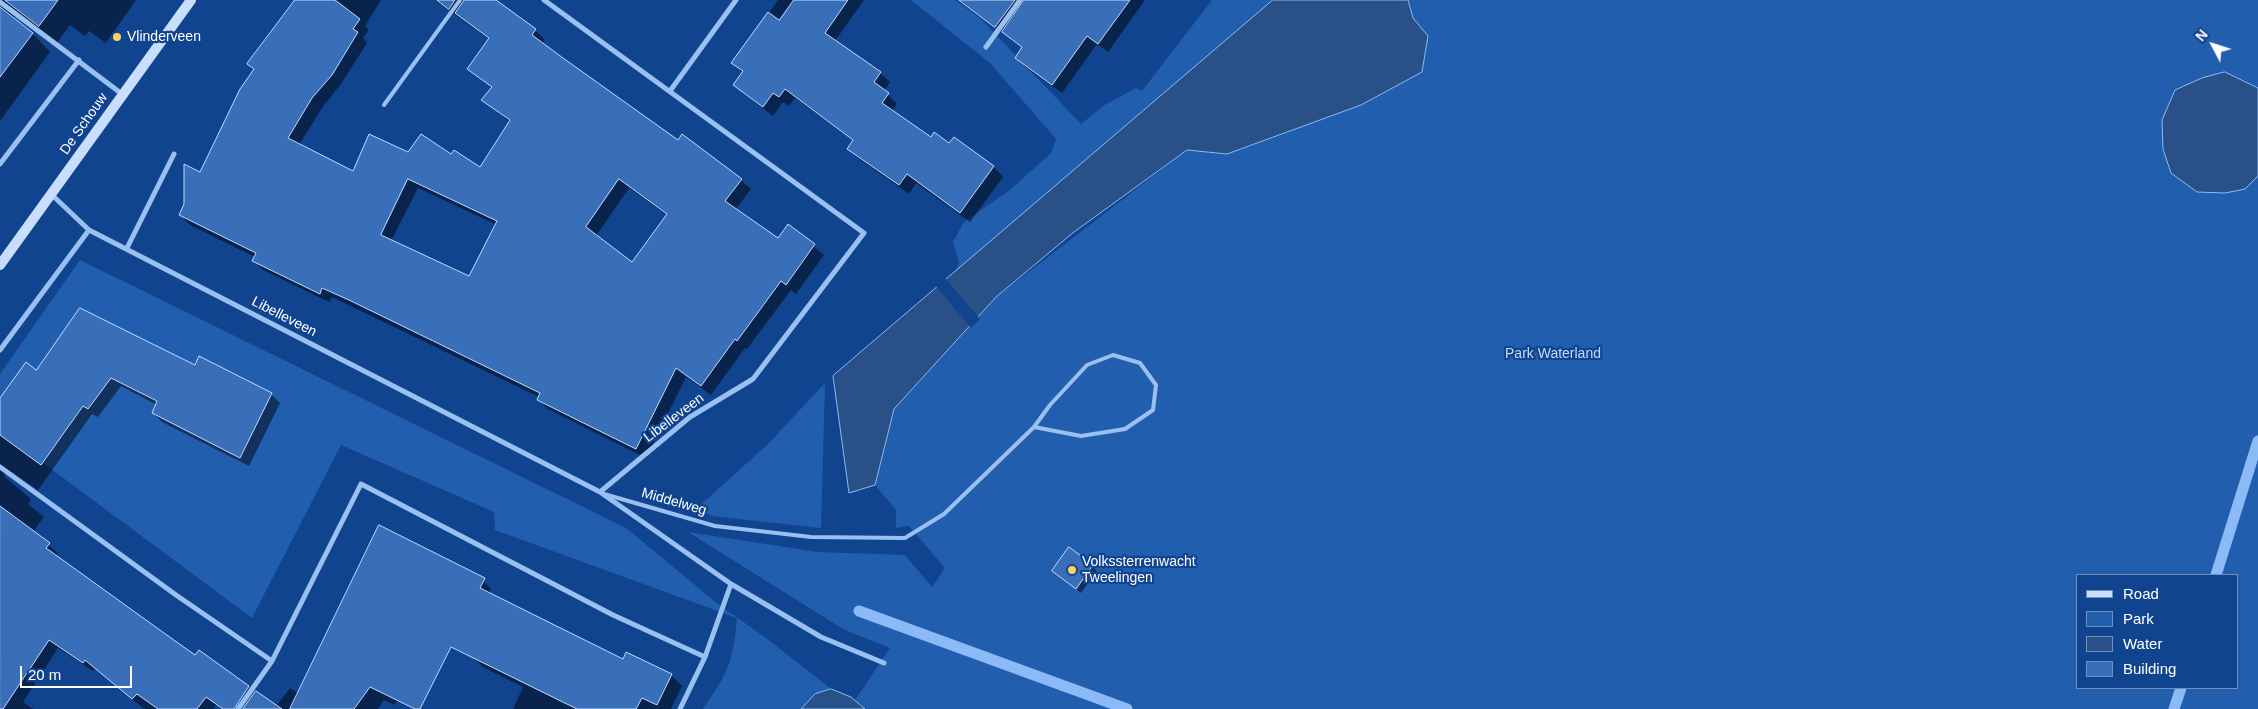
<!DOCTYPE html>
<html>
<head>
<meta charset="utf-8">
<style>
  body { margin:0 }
  #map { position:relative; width:2258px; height:709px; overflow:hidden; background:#11448f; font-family:Arial,sans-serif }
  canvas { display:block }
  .legend { position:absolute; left:2076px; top:574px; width:162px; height:115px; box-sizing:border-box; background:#11448f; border:1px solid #708fbc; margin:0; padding:6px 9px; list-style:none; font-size:15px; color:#fff }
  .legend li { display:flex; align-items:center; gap:10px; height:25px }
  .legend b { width:25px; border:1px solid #708fbc }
  .north { position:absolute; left:2188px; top:20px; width:50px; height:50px; -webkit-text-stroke:4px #11448f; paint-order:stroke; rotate:310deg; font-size:14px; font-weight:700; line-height:20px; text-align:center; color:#fff }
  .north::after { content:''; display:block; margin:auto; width:18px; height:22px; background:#fff; clip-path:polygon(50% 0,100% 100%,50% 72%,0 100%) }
  .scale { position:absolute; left:20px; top:666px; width:112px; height:22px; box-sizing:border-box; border:2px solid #fff; border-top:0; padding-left:6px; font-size:15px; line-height:18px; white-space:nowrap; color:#fff; -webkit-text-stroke:4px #11448f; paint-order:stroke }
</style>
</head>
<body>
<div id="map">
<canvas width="2258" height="709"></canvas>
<ul class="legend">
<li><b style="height:6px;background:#c9defc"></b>Road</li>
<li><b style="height:14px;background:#225eae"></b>Park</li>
<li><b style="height:14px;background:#295087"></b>Water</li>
<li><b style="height:14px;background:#396fb8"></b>Building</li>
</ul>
<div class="north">N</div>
<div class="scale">20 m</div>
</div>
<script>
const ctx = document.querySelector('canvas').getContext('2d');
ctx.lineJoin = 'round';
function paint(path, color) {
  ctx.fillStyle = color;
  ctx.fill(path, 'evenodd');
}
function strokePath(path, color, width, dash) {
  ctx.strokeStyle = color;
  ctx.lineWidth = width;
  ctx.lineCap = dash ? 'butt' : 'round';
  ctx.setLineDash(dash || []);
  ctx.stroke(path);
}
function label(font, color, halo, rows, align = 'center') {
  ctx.font = font + ' Arial,sans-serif';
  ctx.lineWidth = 4.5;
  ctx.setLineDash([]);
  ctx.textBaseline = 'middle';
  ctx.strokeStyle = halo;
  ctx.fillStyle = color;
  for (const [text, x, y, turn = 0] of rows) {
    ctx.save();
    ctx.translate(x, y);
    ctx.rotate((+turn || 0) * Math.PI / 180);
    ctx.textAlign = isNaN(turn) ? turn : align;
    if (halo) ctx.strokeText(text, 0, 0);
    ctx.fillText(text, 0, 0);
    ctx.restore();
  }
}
paint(new Path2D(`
  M911,0H955L981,19L1081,124L1106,104L1136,88L1142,91L1212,0H1285L954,274L959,263L953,242L964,222L1010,190L1051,153L1056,139L990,63Z
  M1390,0H2258V709H849L890,648L843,629L688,532L817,552L905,555L932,587L945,568L909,526L896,528V510L875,485L896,401L919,382L996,297L1187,150L1252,146ZM2077,575H2237V688H2077Z
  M80,260L626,528L723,608C761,633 796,661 831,689L815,694L801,709H703C728,673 733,662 737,618L495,530L494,512L341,445L252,618L0,431V374Z
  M825,383L821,528L712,516L696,509L769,443Z`), '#225eae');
const water = new Path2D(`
  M1273,0H1408L1413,18L1428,36L1422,72L1361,105L1227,154L1187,150L1074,232L996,297L894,409L875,485L849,493L833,376Z
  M2225,72L2258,88V176L2245,189L2225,193L2197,192L2171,173L2163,149L2162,120L2175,90L2202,78Z
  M831,689L851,697L865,709H801L815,694Z`);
paint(water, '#295087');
strokePath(water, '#8bbaf6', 1);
paint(new Path2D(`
  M944,277L980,319L971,328L935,285Z`), '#11448f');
paint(new Path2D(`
  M0,0H136L106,43L89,31L85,36L70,25L57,43L22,16L14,17L15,20L33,34L50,52L0,121Z
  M295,0H381L365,26L369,30L363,38L367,43L341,84L322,108L299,145L354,173L409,154L451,156L480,168L510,122L483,100L492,88L468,69L489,39L435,0H493L535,30L545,40L542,44L678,142L741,180L751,189L735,210L778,240L788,226L824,255L796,294L791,290L747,349L745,348L711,395L686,377L646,458L548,409L538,400L539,397L332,297L329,302L263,270L253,260L255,257L190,225L180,215L255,70ZM418,188L497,225L470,278L391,241ZM629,188L667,215L633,264L596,236Z
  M778,0H864L835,41L880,73L890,82L884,91L897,104L892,111L931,139L950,144L954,139L994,167L1003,177L970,222L916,183L909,194L858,158L849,148L854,141L795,98L789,106L783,102L773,116L734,85L743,73L733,63Z
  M993,0H1145L1108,52L1097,44L1062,93L1025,67L1016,58L1023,48L982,15Z
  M195,367L271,394L280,403L249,466L162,422L153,413L157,405L121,386L98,417L92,414L38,490L12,472L8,471L4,476L31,499L28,504L44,517L33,532L58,553L56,556L195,657L239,680L248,689L234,709H222L216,705L213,709H144L95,668L93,671L58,648L23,702L33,709H0V399L36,372Z
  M1092,566L1097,571L1081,593L1054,571Z
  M478,576L491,589L394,705L384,700L378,709H274L290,688L299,694Z
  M472,657L624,660L671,675L682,686L671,709H513L523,687L483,667Z`), '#0007');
strokePath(new Path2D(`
  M2216,575L2258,441
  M859,611L1127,709
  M2174,709L2181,688`), '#8bbaf6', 11);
const building = new Path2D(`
  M5,0H58L39,26Z
  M295,0H335L360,19L353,29L358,32L332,75L312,98L288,138L353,171L369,134L408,152L421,134L451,154L454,150L480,167L510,120L481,100L492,87L467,69L489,38L455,13L464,0H496L536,29L532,35L563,58L678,140L682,134L742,179L725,201L778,238L788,224L815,244L786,285L781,281L737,341L735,339L701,386L676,368L636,449L537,400L540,393L349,300L322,288L320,294L252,261L256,253L179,215L184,204V164L200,172L240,89L254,69L247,64ZM408,179L497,221L469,276L381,235ZM619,179L667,214L632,262L586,227Z
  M437,0H455L449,9Z
  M794,0H848L825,33L881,72L874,82L889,93L882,103L931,137L934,132L949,143L954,137L994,166L960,213L907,174L899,185L847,149L853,140L785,89L779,97L773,93L763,107L733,85L743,71L731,63L768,12L779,20Z
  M959,0H1015L995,27Z
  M1024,0H1130L1098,44L1087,36L1052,85L1015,58L1022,47L1002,32Z
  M0,7L33,33L0,77Z
  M80,308L195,365L199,356L272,393L240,458L152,413L157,401L111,378L88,409L83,406L41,465L0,435V398L26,362L36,370Z
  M0,506L50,543L46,548L171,638L195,655L199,650L249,686L234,709H223L206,697L197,709H158L137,694L132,699L85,660L83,663L49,640L3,709H0Z
  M379,525L485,578L480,588L623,659L626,652L672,674L657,705L642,698L636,709H577L451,647L420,709H415L370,687L354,709H290Z
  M1069,547L1093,565L1076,589L1052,571Z
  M256,691L282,709H243Z`);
paint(building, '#396fb8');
strokePath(building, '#c1dbfd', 1);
strokePath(new Path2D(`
  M384,105L460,0
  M604,494L715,526L811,537L905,538L944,514L1034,427L1050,405L1087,365L1113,355L1140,363L1156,385L1153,410L1125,429L1081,436L1034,427`), '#9ac0f2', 4);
strokePath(new Path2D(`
  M0,2L122,94
  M986,47L1020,0
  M670,91L736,0
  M0,164L79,60
  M51,194L89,230L600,492L690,417L753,379L864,233L544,0
  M127,248L174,154
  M0,350L89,230
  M0,467L176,595L272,661
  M600,492L731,584L821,637L884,663
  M238,709L272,661L361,484L613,615L705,657
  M680,709L705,657L731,584`), '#9ac0f2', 5);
strokePath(new Path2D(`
  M0,265L191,0`), '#c9defc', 10);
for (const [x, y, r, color] of [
  [117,37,5,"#ffd45b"],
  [1072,570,5,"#ffd45b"]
]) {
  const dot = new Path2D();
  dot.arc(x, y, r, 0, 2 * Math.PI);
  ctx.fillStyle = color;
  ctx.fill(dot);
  strokePath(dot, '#11448f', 2);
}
label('14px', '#fff', '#11448f', [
  ["Vlinderveen",127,37],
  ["Volkssterrenwacht",1082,562],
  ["Tweelingen",1082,578]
], 'left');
label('14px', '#fff', '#11448f', [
  ["De Schouw",84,124,-55],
  ["Libelleveen",284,317,27],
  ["Libelleveen",674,418,-37],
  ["Middelweg",674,502,16]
]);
label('14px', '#c1dbfd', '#11448f', [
  ["Park Waterland",1553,354]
]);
</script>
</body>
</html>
